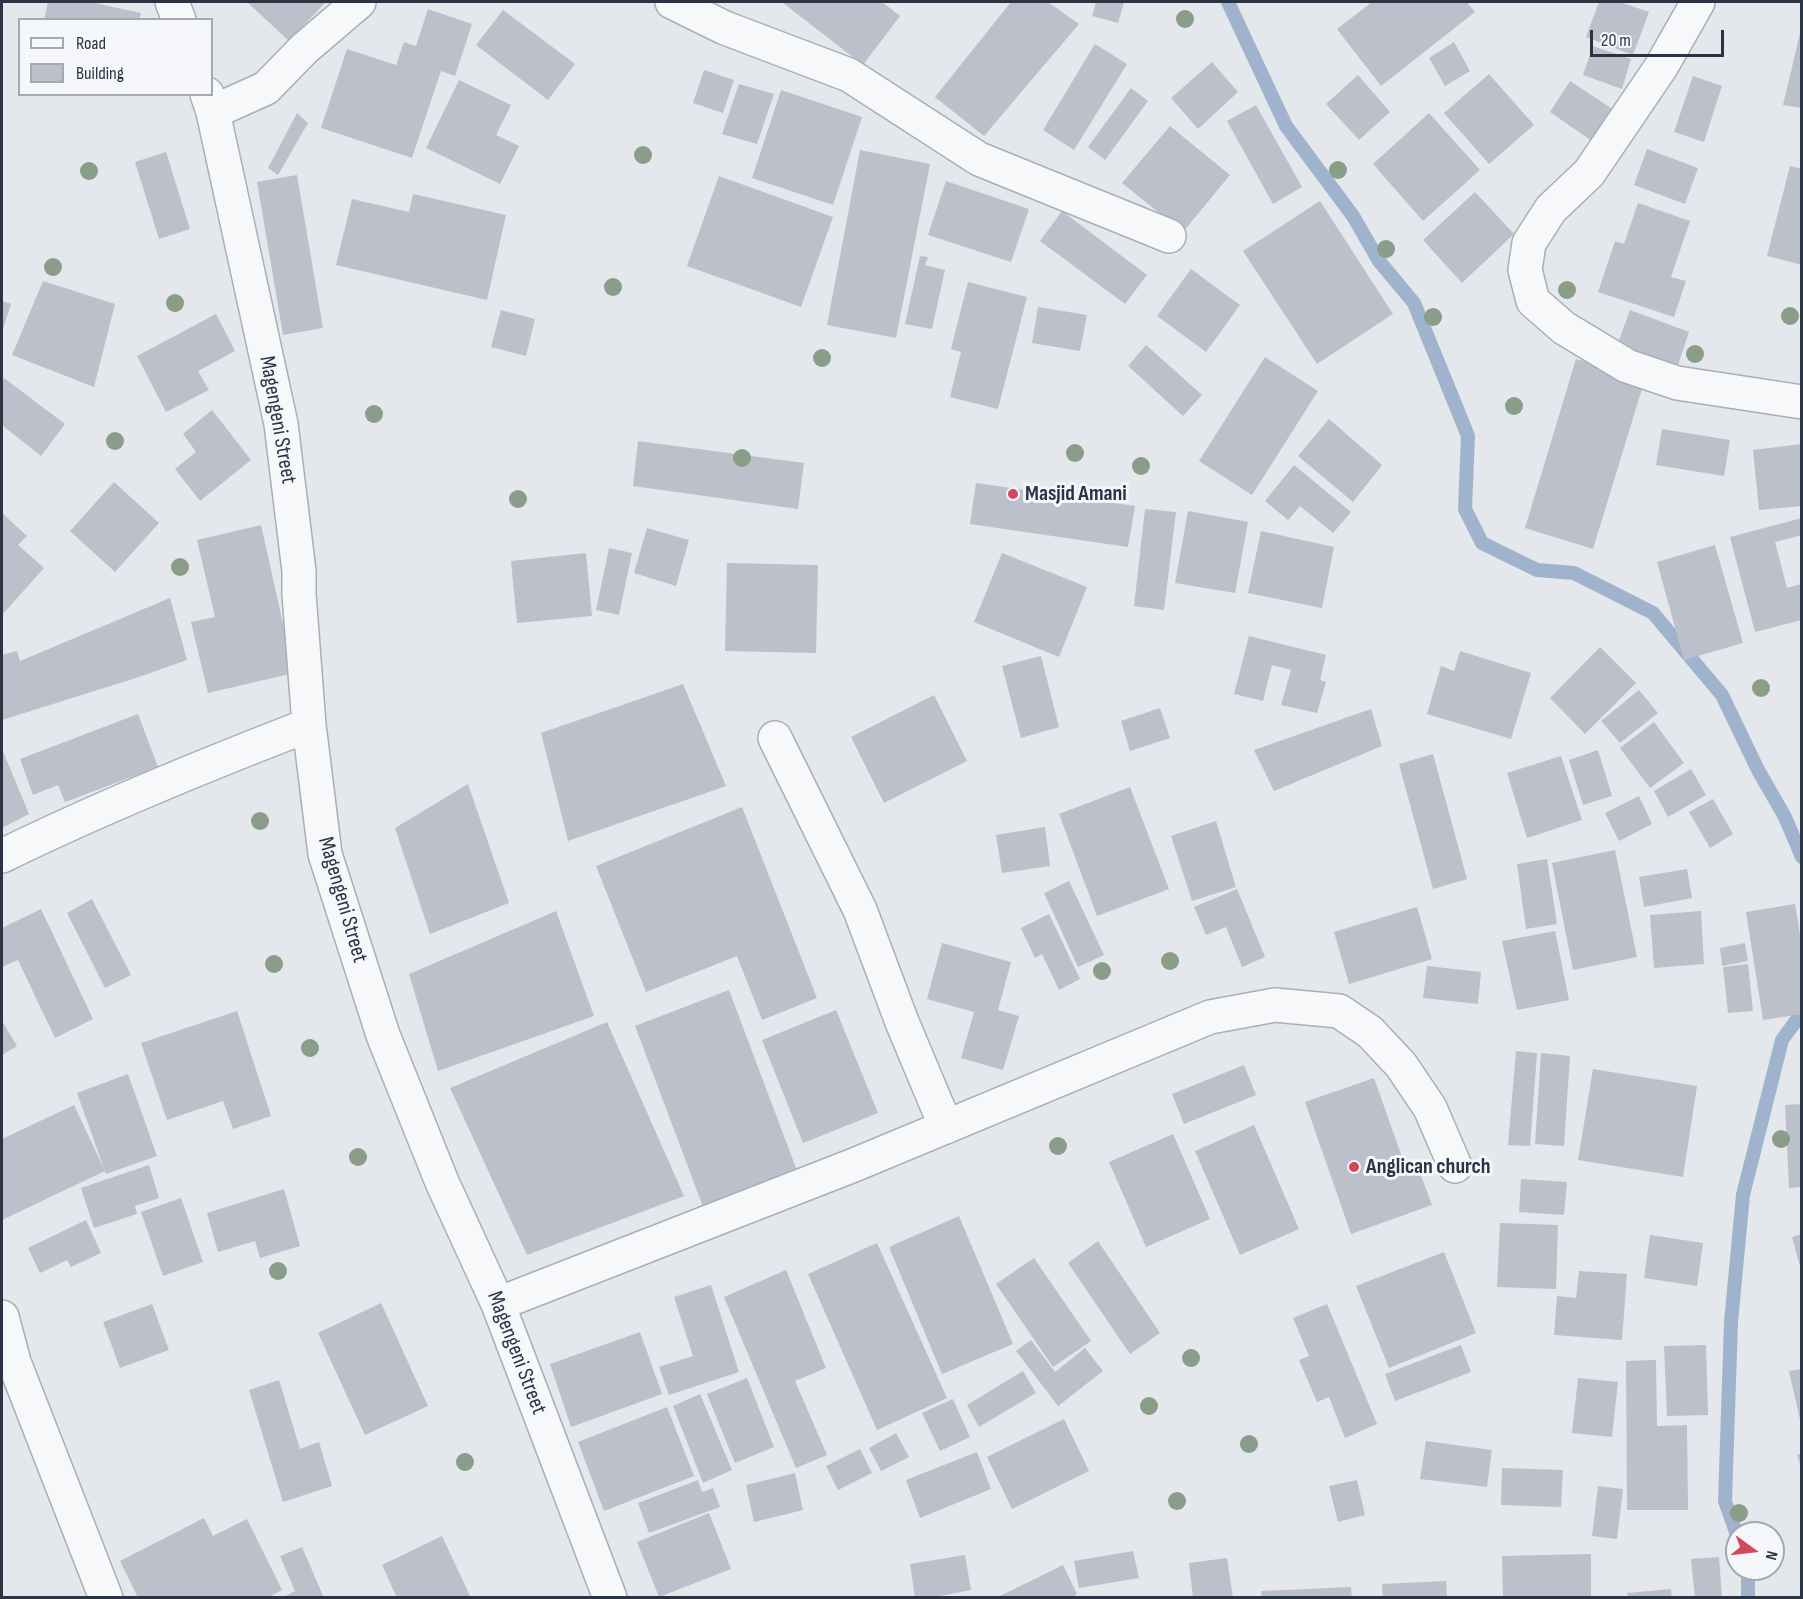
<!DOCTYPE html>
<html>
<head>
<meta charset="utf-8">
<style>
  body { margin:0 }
  #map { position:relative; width:1803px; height:1599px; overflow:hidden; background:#e4e7ec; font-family:"Sofia Sans Condensed",sans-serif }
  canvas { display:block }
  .frame { position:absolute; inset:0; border:3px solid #2b3445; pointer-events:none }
  .legend { position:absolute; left:18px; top:18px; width:195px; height:78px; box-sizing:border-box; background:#f4f6f9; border:2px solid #a4a8b1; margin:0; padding:8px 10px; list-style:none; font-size:18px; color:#2b3445 }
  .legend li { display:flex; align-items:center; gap:12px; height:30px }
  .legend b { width:30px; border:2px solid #a4a8b1 }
  .north { position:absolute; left:1725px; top:1521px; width:60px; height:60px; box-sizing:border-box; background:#f4f6f9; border:2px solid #a4a8b1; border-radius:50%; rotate:105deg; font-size:16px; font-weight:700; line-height:24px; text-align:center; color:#2b3445 }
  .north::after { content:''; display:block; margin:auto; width:21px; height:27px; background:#d1495b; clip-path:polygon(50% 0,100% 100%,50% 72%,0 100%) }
  .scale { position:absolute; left:1590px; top:30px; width:134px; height:27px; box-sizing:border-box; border:3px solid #2b3445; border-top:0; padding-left:8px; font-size:18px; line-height:21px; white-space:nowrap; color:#2b3445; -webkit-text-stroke:4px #f4f6f9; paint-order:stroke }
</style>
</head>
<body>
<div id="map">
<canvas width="1803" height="1599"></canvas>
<div class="frame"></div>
<ul class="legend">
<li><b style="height:8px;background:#f7f8fa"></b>Road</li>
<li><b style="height:16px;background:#bbc0ca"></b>Building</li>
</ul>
<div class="north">N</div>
<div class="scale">20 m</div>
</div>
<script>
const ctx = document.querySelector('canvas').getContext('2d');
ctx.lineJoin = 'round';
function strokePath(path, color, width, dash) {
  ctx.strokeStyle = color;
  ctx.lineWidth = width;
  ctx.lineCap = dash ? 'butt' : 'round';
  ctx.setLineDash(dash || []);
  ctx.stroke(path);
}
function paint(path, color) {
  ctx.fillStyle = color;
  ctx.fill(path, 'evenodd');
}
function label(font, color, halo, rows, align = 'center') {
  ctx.font = font + ' "Sofia Sans Condensed",sans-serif';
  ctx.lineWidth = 6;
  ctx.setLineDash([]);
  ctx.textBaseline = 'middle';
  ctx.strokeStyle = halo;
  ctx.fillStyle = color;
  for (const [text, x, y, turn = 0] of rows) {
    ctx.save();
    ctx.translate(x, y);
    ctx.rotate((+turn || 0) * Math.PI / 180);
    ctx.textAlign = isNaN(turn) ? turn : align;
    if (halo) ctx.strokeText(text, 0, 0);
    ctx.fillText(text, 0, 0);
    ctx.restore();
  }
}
strokePath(new Path2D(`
  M1228,2L1286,126L1353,216L1379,261L1414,303L1468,436L1465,509L1482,543L1537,570L1574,573L1653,613L1722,695L1758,770L1785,817L1802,857
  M1737,1535L1725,1501L1731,1322L1743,1195L1782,1040L1798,1018L1802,1017
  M1748,1569V1598`), '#9fb4cc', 14);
paint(new Path2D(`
  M48,2H90L141,13L139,20H44Z
  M247,2H326L289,41Z
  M784,2H882L900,16L863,65L783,3Z
  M1011,2H1048L1079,24L984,136L935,97Z
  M1096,2H1124L1118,23L1092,16Z
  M1372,2H1467L1475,12L1381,86L1337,29Z
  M1599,2H1620L1649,12L1633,55L1586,37Z
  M428,9L472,24L455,76L441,71L412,158L321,128L347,49L396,65L404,42L416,46Z
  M503,10L575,64L548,100L476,45Z
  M1802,25V108L1783,105Z
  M1454,42L1470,71L1445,86L1429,58Z
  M1095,44L1127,64L1074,150L1043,130Z
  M1593,46L1631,59L1622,89L1583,75Z
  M1212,62L1238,92L1198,129L1171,98Z
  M704,70L734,80L723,113L693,103Z
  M1489,74L1534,125L1489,164L1444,113Z
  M1358,75L1390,112L1359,140L1326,104Z
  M1693,76L1722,86L1704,142L1674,132Z
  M459,80L511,105L496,135L519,146L500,184L426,148Z
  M1570,81L1620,114L1599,146L1550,112Z
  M739,84L774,94L757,144L722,134Z
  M1131,88L1148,101L1105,160L1088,147Z
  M781,90L862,117L833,205L752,178Z
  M1256,105L1302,187L1273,204L1227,121Z
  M297,113L308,123L278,175L268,168Z
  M1429,113L1480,170L1423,221L1373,164Z
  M1170,126L1230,175L1183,232L1122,183Z
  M1647,149L1698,168L1685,204L1634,185Z
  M860,150L930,164L896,338L827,325Z
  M166,152L190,229L159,239L135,162Z
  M1790,166L1802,169V265L1767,256Z
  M297,175L323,328L283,335L257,182Z
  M719,176L833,217L801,307L687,266Z
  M946,181L1029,209L1011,262L928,235Z
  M1475,192L1514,234L1462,283L1423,240Z
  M413,194L506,215L487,300L336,265L352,199L409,212Z
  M1320,201L1393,314L1317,364L1243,251Z
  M1638,203L1690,221L1671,277L1686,281L1674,317L1598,292L1615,241L1624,244Z
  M1062,211L1147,275L1125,304L1040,241Z
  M920,256L928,257L925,265L945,270L932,329L905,324Z
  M1191,269L1240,305L1206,352L1157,316Z
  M43,281L115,304L94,387L12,355Z
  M968,282L1027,297L998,409L950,397L961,352L951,349Z
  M2,301L11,304L2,332Z
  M1038,307L1087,315L1080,351L1032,343Z
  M501,310L535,319L526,356L491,347Z
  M1630,310L1689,332L1677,368L1617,346Z
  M216,314L235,351L198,371L209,390L166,412L137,356Z
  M1146,345L1202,395L1183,416L1128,366Z
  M1265,357L1318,391L1252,495L1199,461Z
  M1576,359L1645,379L1593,549L1525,528Z
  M4,378L65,424L41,456L2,425V382Z
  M212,410L251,460L200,501L175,469L196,452L183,434Z
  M1329,419L1382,465L1353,502L1298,456Z
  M1662,429L1730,440L1724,476L1656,465Z
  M638,441L804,463L798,509L633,486Z
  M1802,444V506L1759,510L1753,450Z
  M1294,465L1351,512L1333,533L1300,506L1288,520L1265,501Z
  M114,482L159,523L115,572L70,531Z
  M976,483L1135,506L1128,547L970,524Z
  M1145,509L1176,512L1164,610L1134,606Z
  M1188,511L1248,522L1235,593L1175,583Z
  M2,513L27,536L18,545L44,568L2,615Z
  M1802,518V535L1775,542L1787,588L1802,584V620L1755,632L1730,537Z
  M261,525L294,673L208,693L191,622L215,617L197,540Z
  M647,528L689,540L676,586L634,573Z
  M1261,531L1334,547L1322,608L1248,593Z
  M1715,545L1743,643L1684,660L1657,562Z
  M609,548L632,553L619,615L596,610Z
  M586,553L592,616L517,623L511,561Z
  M1002,553L1087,587L1059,657L974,622Z
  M727,563L818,565L816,653L725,651Z
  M170,598L187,660L136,678L2,720V655L17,651L20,661Z
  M1249,636L1326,655L1320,680L1326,682L1317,713L1281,705L1291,670L1272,665L1263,701L1234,694Z
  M1600,647L1636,683L1585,734L1550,698Z
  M1460,651L1531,673L1511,739L1427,714L1441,666L1454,671Z
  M1041,656L1059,727L1021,738L1002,666Z
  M683,684L726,786L568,841L541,733Z
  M1639,690L1658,713L1620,743L1601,721Z
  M934,695L967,761L884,803L851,737Z
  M1160,708L1170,738L1130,751L1121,721Z
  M1371,709L1382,746L1274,791L1254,750Z
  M138,714L158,767L65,802L58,785L33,795L20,759Z
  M1654,722L1684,763L1650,788L1620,748Z
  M2,749L29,814L2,828Z
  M1598,750L1612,796L1583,805L1569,760Z
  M1433,754L1467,879L1433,889L1399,764Z
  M1561,756L1582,820L1527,838L1507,773Z
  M1691,769L1706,795L1668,817L1654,791Z
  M468,784L509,903L430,934L395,828Z
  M1130,787L1169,889L1097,916L1059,814Z
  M1639,796L1652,824L1619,841L1605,813Z
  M1713,799L1733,834L1710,848L1689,812Z
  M742,807L817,998L762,1020L737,956L646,992L596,866Z
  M1216,821L1236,887L1192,901L1171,836Z
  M1045,827L1050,866L1002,873L996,835Z
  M1615,850L1637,957L1573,970L1552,863Z
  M1547,859L1557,924L1526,929L1517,864Z
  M1687,869L1692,898L1644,907L1639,877Z
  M1069,881L1104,955L1078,967L1044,893Z
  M1237,889L1265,957L1242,967L1226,927L1206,935L1194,907Z
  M92,899L131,975L105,988L67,913Z
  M1795,904L1802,946V1014L1763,1020L1746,912Z
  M1417,907L1432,959L1349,984L1334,932Z
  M41,909L93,1019L55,1038L18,960L2,967V928Z
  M556,911L594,1016L438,1071L409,974Z
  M1701,911L1704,964L1654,968L1650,915Z
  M1049,914L1080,979L1059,990L1042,954L1035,958L1021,928Z
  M1555,931L1569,1000L1517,1010L1502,941Z
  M942,943L1011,962L998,1010L1019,1016L1003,1070L961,1058L974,1012L927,999Z
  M1745,943L1748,961L1722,966L1720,948Z
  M1748,964L1753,1011L1728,1013L1723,967Z
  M1427,966L1481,972L1478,1004L1423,998Z
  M729,990L799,1176L705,1212L635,1026Z
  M836,1010L878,1113L803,1143L762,1040Z
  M237,1011L271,1116L233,1129L223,1101L167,1120L141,1043Z
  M2,1021L17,1046L2,1055Z
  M607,1022L684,1196L527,1255L450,1088Z
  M1516,1051L1537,1053L1530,1146L1508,1145Z
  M1541,1053L1570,1056L1564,1146L1535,1144Z
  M1244,1065L1256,1095L1184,1124L1172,1094Z
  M1593,1069L1697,1086L1683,1177L1578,1160Z
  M128,1074L157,1156L106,1174L77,1093Z
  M1374,1078L1408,1174L1419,1170L1432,1205L1351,1234L1305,1102Z
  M1802,1104V1187L1789,1188L1785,1105Z
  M74,1105L105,1171L2,1220V1139Z
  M1254,1125L1299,1229L1240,1255L1195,1151Z
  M1173,1134L1210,1219L1146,1247L1109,1162Z
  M149,1165L159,1198L135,1206L137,1214L94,1228L81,1188Z
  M1521,1179L1567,1182L1564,1215L1519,1212Z
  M284,1189L300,1246L260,1258L255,1241L218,1252L207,1213Z
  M181,1198L203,1262L163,1276L141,1212Z
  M959,1216L1013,1344L942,1374L889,1247Z
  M86,1220L101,1253L71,1267L67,1260L40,1273L28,1248Z
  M1500,1223L1558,1225L1556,1289L1497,1287Z
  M1802,1234V1270H1801L1792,1237Z
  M1650,1235L1703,1243L1697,1286L1644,1278Z
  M1098,1241L1160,1333L1130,1354L1068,1263Z
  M877,1243L947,1398L877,1430L808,1274Z
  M1444,1252L1476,1333L1389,1368L1356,1286Z
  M1034,1258L1091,1341L1053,1367L996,1284Z
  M786,1270L826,1368L795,1381L827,1455L796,1468L724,1297Z
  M1579,1271L1627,1274L1622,1340L1554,1335L1557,1296L1576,1298Z
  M711,1285L739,1372L669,1395L659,1367L693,1356L674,1297Z
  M381,1303L428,1406L365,1435L318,1333Z
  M152,1304L169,1350L120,1368L103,1322Z
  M1327,1304L1377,1424L1345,1438L1329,1397L1317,1402L1299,1360L1309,1356L1293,1318Z
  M640,1332L662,1394L571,1427L550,1364Z
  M1031,1340L1055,1372L1085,1348L1103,1371L1058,1406L1016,1351Z
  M1461,1345L1471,1372L1395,1401L1385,1374Z
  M1706,1345L1708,1415L1667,1416L1664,1346Z
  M1656,1360L1657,1426L1687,1425L1688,1510H1627L1626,1361Z
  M1802,1369V1424H1801L1789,1371Z
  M1023,1371L1036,1393L979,1427L967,1405Z
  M747,1378L774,1447L735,1463L707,1394Z
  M1578,1378L1618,1382L1612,1437L1572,1433Z
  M279,1380L300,1449L319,1442L332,1486L283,1502L249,1390Z
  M700,1394L732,1470L703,1483L673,1406Z
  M953,1399L970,1437L940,1451L922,1413Z
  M667,1407L694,1476L604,1511L578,1442Z
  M1064,1419L1089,1471L1012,1509L987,1457Z
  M896,1433L909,1457L881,1471L869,1448Z
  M1426,1441L1492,1450L1487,1487L1420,1479Z
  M860,1449L872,1473L838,1490L826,1466Z
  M977,1452L991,1489L920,1518L906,1480Z
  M1802,1453V1467H1801L1797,1455Z
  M1502,1468L1563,1470L1561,1507L1501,1505Z
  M795,1473L803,1510L754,1522L746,1485Z
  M698,1480L702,1492L713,1488L720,1507L649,1533L638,1503Z
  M1357,1480L1365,1515L1338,1522L1329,1486Z
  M1598,1486L1623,1489L1617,1539L1592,1536Z
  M709,1513L731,1569L659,1597L637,1542Z
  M204,1518L213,1536L247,1519L282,1590L267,1598H138L120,1561Z
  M442,1536L471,1598H397L382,1565Z
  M302,1547L324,1598H282L295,1591L280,1556Z
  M1133,1551L1139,1578L1079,1588L1074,1561Z
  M1591,1554V1598H1503L1502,1556Z
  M965,1555L971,1590L930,1598H915L910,1564Z
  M1719,1557L1722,1598H1695L1691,1559Z
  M1227,1558L1233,1598H1193L1189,1563Z
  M1063,1565L1077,1594L1070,1598H996Z
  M1446,1581L1447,1598H1383L1382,1584Z
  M1351,1587L1352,1598H1262L1261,1591Z
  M1671,1589L1672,1598H1628L1627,1593Z`), '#bbc0ca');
const street = new Path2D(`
  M172,2L179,20
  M672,2L725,28L849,75L979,159L1169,236
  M1698,2L1661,67L1589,173L1551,209L1529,243L1525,270L1533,301L1564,328L1627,366L1677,383L1802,402
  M207,94L213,112L281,424L299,571V594L309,725L325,854L383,1035L442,1182L498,1304L610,1598
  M213,112L266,88L304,49L359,2
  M775,738L860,910L902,1022L946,1127
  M2,856C102,807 205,765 309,725
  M498,1304L854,1165L1210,1017L1275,1005L1339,1011L1370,1032L1401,1065L1430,1108L1455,1166
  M2,1317L14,1362L106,1598`);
strokePath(street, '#a9aeb7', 36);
strokePath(street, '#f7f8fa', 33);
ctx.fillStyle = '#899d89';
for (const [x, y] of [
  [1185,19],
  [643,155],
  [1338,170],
  [89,171],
  [1386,249],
  [53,267],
  [613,287],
  [1567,290],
  [175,303],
  [1790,316],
  [1433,317],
  [1695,354],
  [822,358],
  [1514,406],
  [374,414],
  [115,441],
  [1075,453],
  [742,458],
  [1141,466],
  [518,499],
  [180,567],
  [1761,688],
  [260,821],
  [1170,961],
  [274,964],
  [1102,971],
  [310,1048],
  [1781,1139],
  [1058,1146],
  [358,1157],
  [278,1271],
  [1191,1358],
  [1149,1406],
  [1249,1444],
  [465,1462],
  [1177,1501],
  [1739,1513]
]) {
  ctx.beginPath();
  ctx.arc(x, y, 9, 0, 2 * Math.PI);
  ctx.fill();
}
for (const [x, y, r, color] of [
  [1013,494,6,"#d1495b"],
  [1354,1167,6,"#d1495b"]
]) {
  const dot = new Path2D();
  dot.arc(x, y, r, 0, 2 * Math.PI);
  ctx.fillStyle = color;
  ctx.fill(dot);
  strokePath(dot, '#f4f6f9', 2);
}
label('22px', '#2b3445', '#f4f6f9', [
  ["Magengeni Street",277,420,80],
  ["Magengeni Street",342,900,74],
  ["Magengeni Street",516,1353,69]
]);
label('bold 22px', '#2b3445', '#f4f6f9', [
  ["Masjid Amani",1025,494],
  ["Anglican church",1366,1167]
], 'left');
</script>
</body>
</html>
